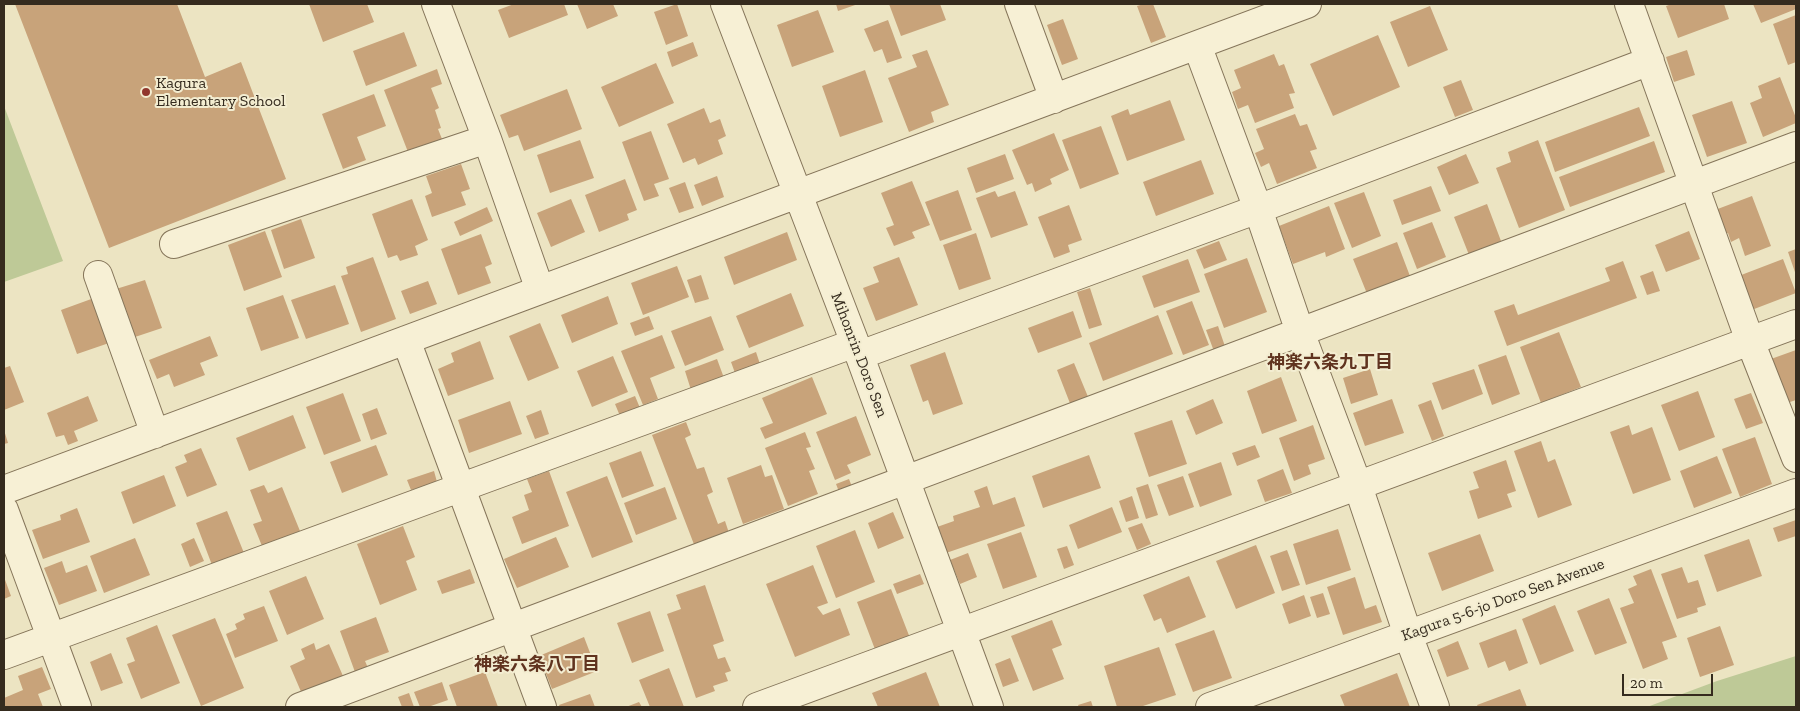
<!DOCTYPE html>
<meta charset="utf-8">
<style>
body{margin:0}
#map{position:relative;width:1800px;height:711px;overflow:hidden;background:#ece4c2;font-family:"Zilla Slab",serif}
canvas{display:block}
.frame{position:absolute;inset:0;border:5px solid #352b1e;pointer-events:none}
.scale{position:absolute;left:1622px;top:674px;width:91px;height:22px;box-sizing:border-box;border:2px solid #352b1e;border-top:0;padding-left:6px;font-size:15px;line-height:18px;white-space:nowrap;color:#352b1e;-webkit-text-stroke:4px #f3edd1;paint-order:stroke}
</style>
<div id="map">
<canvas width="1800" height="711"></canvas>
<div class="frame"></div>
<div class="scale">20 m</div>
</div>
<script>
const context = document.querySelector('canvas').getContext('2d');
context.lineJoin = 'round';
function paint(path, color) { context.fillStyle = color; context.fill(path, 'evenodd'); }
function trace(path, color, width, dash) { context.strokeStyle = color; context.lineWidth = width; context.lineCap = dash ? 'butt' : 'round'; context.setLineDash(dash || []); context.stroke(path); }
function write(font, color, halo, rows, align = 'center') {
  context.font = font + ' "Zilla Slab","Noto Sans JP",serif'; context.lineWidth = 4; context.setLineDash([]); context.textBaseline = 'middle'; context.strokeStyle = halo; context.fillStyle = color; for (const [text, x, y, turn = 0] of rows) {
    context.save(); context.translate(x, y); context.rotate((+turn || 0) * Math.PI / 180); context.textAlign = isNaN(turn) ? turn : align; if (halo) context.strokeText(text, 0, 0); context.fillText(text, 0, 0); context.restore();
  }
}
paint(new Path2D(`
 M4,106L63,261L4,282Z
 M1796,656V707H1647L1717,681Z`), '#bec997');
paint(new Path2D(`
 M15,4H177L205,77L241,62L286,179L109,248Z
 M309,4H367L374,22L323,42Z
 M514,4H564L568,15L509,38L498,10Z
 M577,4H613L618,16L587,29Z
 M677,4L688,36L666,45L654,12Z
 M836,4H858L838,11Z
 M889,4H940L946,20L901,36Z
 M1144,4H1153L1166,37L1151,43L1137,6Z
 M1672,4H1724L1729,19L1678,38L1666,6Z
 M1753,4H1796V9L1761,23Z
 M1430,6L1448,50L1408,67L1390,22Z
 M818,10L834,52L792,67L777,25Z
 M1796,15V62L1788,65L1773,24Z
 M1063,19L1078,59L1062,65L1047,25Z
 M888,20L902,58L887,63L882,49L874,52L864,29Z
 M404,32L417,66L366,86L353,51Z
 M1378,35L1400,87L1333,116L1310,64Z
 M693,42L698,56L672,67L667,52Z
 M927,50L949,105L931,112L934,122L909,132L888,78L917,67L912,55Z
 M1687,50L1695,75L1674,82L1666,57Z
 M1274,54L1279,66L1284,64L1295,93L1289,94L1294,108L1255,123L1248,105L1238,109L1232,92L1241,88L1234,70Z
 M656,63L674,103L619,127L601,87Z
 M437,69L442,84L431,88L439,108L435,110L441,128L438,129L442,139L408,152L384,90Z
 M865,70L883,122L840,137L822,86Z
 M1780,77L1796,118V123L1763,137L1750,103L1762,98L1758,86Z
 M1461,80L1473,110L1455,117L1443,87Z
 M567,89L582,129L524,151L518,135L509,138L500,115Z
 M374,94L386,126L357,137L366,160L343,169L322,114Z
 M1170,100L1185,140L1127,161L1111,116L1128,109L1130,115Z
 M1732,101L1747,143L1707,157L1692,115Z
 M1639,107L1650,136L1555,172L1545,142Z
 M704,108L710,123L720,119L726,136L718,140L723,154L698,165L695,158L683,163L667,124Z
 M1295,114L1300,126L1307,124L1317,149L1310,151L1317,168L1277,184L1269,163L1261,167L1255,153L1264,149L1256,129Z
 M1101,126L1119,174L1080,189L1062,140Z
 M651,131L669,179L654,184L659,196L644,201L622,142Z
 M1054,133L1069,170L1050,179L1052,184L1035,192L1032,183L1027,185L1012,150Z
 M580,140L594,178L550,193L537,155Z
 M1538,140L1565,210L1519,228L1496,168L1511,162L1508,152Z
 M1654,141L1665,172L1570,207L1559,177Z
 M1005,154L1014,179L976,193L967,168Z
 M1466,154L1479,183L1449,195L1437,167Z
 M1201,160L1214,194L1156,216L1143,182Z
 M461,164L470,189L461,192L466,205L432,217L425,196L432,193L426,176Z
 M717,176L724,197L702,206L694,185Z
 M625,179L637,210L627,214L629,220L599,232L585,195Z
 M912,181L930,225L912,232L915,238L894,246L886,228L894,225L881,193Z
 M685,182L694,208L679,213L669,188Z
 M1431,186L1441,211L1402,225L1393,200Z
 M958,190L972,230L940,241L925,202Z
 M995,191L998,197L1015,191L1028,225L991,238L976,198Z
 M1364,192L1381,236L1352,248L1334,203Z
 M1752,196L1771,246L1745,256L1739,238L1731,242L1728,233L1724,234L1715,210Z
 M412,199L428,240L415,246L418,255L400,261L397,255L388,258L372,214Z
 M571,199L585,232L551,247L537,213Z
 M1487,204L1501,241L1489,246L1493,257L1473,265L1454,217Z
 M1069,205L1082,240L1068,245L1070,252L1054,258L1038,217Z
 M1329,206L1345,249L1326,257L1325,252L1293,264L1279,226Z
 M487,207L493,221L460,236L454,222Z
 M301,219L315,258L284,269L271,230Z
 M1432,222L1446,257L1417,269L1403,233Z
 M265,231L282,277L244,291L228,245Z
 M1689,231L1700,259L1666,272L1655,245Z
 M787,232L797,260L734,285L724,257Z
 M976,233L991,279L959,290L943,245Z
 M481,234L492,264L485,267L491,283L458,295L441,249Z
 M1219,241L1227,260L1204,269L1196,250Z
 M1397,242L1413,284L1370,301L1353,259Z
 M1796,249V275L1788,252Z
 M373,257L396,319L361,332L341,276L348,274L346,267Z
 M899,257L918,305L876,321L863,288L879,282L873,267Z
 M1247,258L1267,312L1224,328L1204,274Z
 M1188,259L1200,292L1154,308L1142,276Z
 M1783,259L1796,293L1749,311L1736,277Z
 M1623,261L1637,298L1507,346L1494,311L1514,304L1518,315L1610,281L1605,268Z
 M677,266L689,297L643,315L631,283Z
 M1653,271L1660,291L1647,295L1640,276Z
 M701,275L709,299L695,303L687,280Z
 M145,280L162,328L132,338L116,289Z
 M428,281L437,304L410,314L401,291Z
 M335,285L349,324L306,339L291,300Z
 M1090,288L1102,325L1089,329L1077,292Z
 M791,293L804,326L749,348L736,316Z
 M283,295L299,338L261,351L246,308Z
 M608,296L618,324L572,343L561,315Z
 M94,298L109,343L77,354L61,310Z
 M1192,301L1209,345L1183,355L1166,311Z
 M1073,311L1082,337L1038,353L1028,328Z
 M1158,315L1173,354L1103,381L1089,343Z
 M649,316L654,329L635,336L630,323Z
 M711,316L724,350L685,366L671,331Z
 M540,323L559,368L528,381L509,336Z
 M1218,326L1229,358L1218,362L1206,330Z
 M1559,332L1581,387L1541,403L1520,347Z
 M662,335L675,368L650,378L658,399L643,405L621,351Z
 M210,336L218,356L200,363L205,375L174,387L169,374L157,379L149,360Z
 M480,341L494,379L448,396L438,369L454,362L451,353Z
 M1796,350V400L1787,403L1771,359Z
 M756,352L760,364L735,373L731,362Z
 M945,352L963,404L933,415L928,400L923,402L910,365Z
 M1506,355L1520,394L1492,405L1478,365Z
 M613,356L628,392L592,407L577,371Z
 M717,359L724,378L691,390L685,371Z
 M1074,363L1091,404L1073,411L1057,370Z
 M10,366L24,402L4,410V368Z
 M1370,369L1378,395L1351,404L1343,378Z
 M1474,369L1483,394L1442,410L1432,383Z
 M812,377L827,414L765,439L760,428L773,423L762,398Z
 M1281,377L1297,421L1262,434L1247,391Z
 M1698,391L1715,437L1679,451L1661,405Z
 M343,393L361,441L324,455L306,407Z
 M1751,393L1763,423L1746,429L1734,399Z
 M88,396L98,421L74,431L78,441L68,445L64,435L56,437L47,413Z
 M635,396L640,408L620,416L615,404Z
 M1213,399L1223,423L1196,435L1186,411Z
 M1392,399L1404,433L1365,446L1353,413Z
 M1431,400L1444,436L1432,441L1418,405Z
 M510,401L522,434L469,453L458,420Z
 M377,408L387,434L371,440L362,414Z
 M541,410L549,434L535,439L526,416Z
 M293,415L306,448L249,471L236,438Z
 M856,416L871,455L847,465L851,473L835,480L816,432Z
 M1172,420L1187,464L1149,477L1134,433Z
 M686,422L691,435L685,438L697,469L704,467L713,492L707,495L718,524L725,521L729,533L695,547L652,435Z
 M1313,425L1325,459L1308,465L1311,474L1294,481L1279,438Z
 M1629,425L1632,435L1652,427L1671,480L1633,494L1610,432Z
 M4,430L8,443L4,444Z
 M805,432L811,447L806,448L815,469L809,471L818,494L788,506L765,448Z
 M1755,437L1772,484L1740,497L1722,449Z
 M1541,441L1548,462L1555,459L1572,505L1538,518L1514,451Z
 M376,445L388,475L342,493L330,462Z
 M1255,445L1260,457L1237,466L1232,453Z
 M201,448L217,485L187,497L175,467L187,462L184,455Z
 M641,451L654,486L622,498L609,463Z
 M1089,455L1101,488L1043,508L1032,476Z
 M1717,456L1732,493L1694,508L1680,471Z
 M1506,460L1516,491L1507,494L1512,507L1478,519L1469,491L1479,488L1473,472Z
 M1221,462L1232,495L1200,507L1188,474Z
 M761,465L765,477L772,475L784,509L743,524L727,478Z
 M1283,469L1292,493L1265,502L1257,480Z
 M434,471L437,482L411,490L407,480Z
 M549,471L569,526L522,544L512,517L529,510L524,495L532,492L527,479Z
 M164,475L176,506L133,524L121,492Z
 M607,476L633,542L592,558L566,492Z
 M1183,476L1194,507L1169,516L1157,485Z
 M849,479L854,492L841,497L836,484Z
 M1148,484L1158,515L1146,519L1136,488Z
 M264,485L268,493L282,487L300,531L262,546L253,524L262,521L250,490Z
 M987,486L993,505L1015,497L1025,526L946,553L937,527L954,521L953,516L980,507L974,491Z
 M665,487L677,519L636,535L624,503Z
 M1132,496L1139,518L1126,522L1119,501Z
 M1112,507L1122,532L1078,549L1069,525Z
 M77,508L90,542L43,559L32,530L61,520L60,515Z
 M227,511L244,553L212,565L196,523Z
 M893,512L904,538L878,549L868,523Z
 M1796,520V536L1778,542L1773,528Z
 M1142,523L1151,544L1137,550L1128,528Z
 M403,526L415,557L406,561L417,590L380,605L357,544Z
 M1338,529L1351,570L1306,585L1293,544Z
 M855,530L875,582L836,598L816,546Z
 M1021,532L1037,577L1003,589L987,544Z
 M1480,534L1494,571L1442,591L1428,553Z
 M556,537L569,567L517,588L504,559Z
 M135,538L150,575L104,593L90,556Z
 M194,538L204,561L190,567L181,544Z
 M1749,539L1762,576L1717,592L1704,555Z
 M1256,545L1275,593L1236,609L1216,561Z
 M1067,546L1074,565L1064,569L1057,549Z
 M1287,550L1300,585L1282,591L1270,556Z
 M968,553L977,577L960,584L950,560Z
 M62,561L66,573L87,565L97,591L59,605L44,568Z
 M813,565L828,603L817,607L823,615L840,608L850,635L795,657L766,584Z
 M1682,567L1688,583L1698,580L1706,605L1697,608L1698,612L1677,619L1661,574Z
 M470,569L475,583L442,594L437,581Z
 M1651,569L1677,637L1662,642L1668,659L1643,669L1620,608L1634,603L1628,589L1637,585L1633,576Z
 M920,574L924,584L897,594L893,584Z
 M306,576L324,619L287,635L269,591Z
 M1189,576L1206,617L1167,633L1161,618L1154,621L1143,595Z
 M4,577L11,596L4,599Z
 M1355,577L1365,609L1376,605L1382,622L1343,635L1327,587Z
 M705,585L724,641L713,645L718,659L725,657L731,671L725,673L728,681L713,686L715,691L696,698L667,614L681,609L676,595Z
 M891,589L910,638L876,652L857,602Z
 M1323,593L1330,614L1317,618L1310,597Z
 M1304,595L1311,616L1289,624L1282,604Z
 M1609,598L1627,643L1595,655L1577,611Z
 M1555,605L1574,651L1540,665L1522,619Z
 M264,606L278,641L235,658L226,634L237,629L235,624L245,619L243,614Z
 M650,611L664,651L632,663L617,623Z
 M376,617L389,652L365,661L368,668L355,672L340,631Z
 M215,618L244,688L201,706L172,635Z
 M1052,620L1062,645L1052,649L1064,679L1033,691L1011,636Z
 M157,625L180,683L141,699L127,664L135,661L126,638Z
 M1720,626L1734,665L1700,677L1687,638Z
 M1516,629L1528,663L1509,671L1505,661L1488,668L1479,643Z
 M1214,630L1232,678L1193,692L1175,644Z
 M584,637L597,671L552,689L539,656Z
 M1458,641L1469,669L1447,677L1437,650Z
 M314,643L316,650L329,644L343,676L302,694L290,666L305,659L301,649Z
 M1159,647L1176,695L1140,707H1117L1104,666Z
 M111,653L123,683L101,691L90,662Z
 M1010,658L1019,681L1003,687L995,664Z
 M42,667L51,689L38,694L43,707H4V698L23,690L18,676Z
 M669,668L684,707H650L639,680Z
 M485,672L498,707H457L449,685Z
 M926,672L940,707H878L872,693Z
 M1397,673L1410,707H1345L1340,695Z
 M442,682L448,700L428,707H420L414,692Z
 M1520,689L1527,707H1478L1477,705Z
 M409,693L414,707H402L398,697Z
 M590,694L595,707H560L559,705Z
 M1091,701L1093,707H1079L1078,705Z
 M639,702L642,707H626Z`), '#c8a37a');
const minor = new Path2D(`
 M436,4L487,139L540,290
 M725,4L855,343L989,707
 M1019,4L1054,99
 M1629,4L1750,341L1796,458
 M1197,45L1258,209L1300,332L1358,486L1408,635L1435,707
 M174,244L487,139
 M98,275L155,434
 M406,340L542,707
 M860,355L1258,209L1650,61
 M4,490L1307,4
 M4,510L77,707
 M4,655L855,343
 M300,707L1796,146
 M757,707L1796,324
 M1210,707L1796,493`);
trace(minor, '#85755a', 30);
trace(minor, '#f7f0d5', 28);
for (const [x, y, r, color] of [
 [146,92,5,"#91372d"]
]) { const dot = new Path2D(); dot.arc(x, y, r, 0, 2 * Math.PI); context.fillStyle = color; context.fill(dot); trace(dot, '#f3edd1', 2); }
write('16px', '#352b1e', '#f3edd1', [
 ["Kagura",156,83],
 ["Elementary School",156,101]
], 'left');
write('16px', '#352b1e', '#f3edd1', [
 ["Mihonrin Doro Sen",859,355,69],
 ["Kagura 5-6-jo Doro Sen Avenue",1503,600,-20]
]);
write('bold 18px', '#60331f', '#f3edd1', [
 ["神楽六条九丁目",1330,363],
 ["神楽六条八丁目",537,665]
]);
</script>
